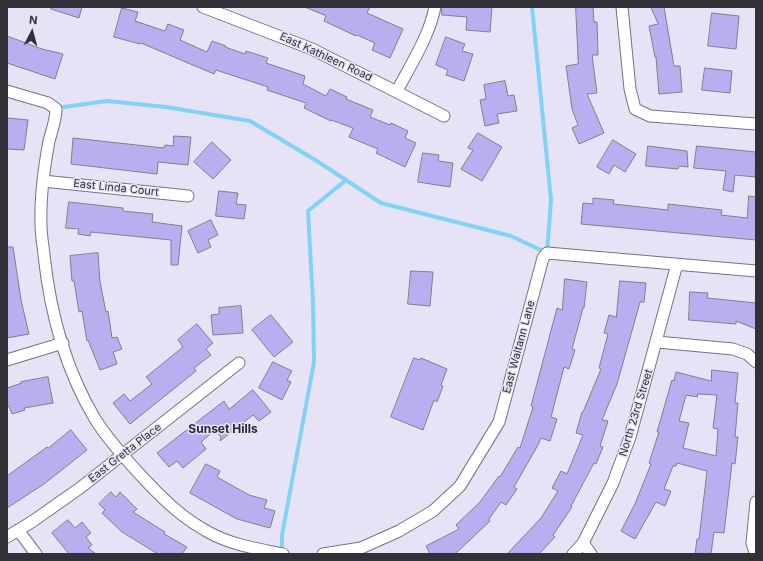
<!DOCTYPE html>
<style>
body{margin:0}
#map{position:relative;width:763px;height:561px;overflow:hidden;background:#e5e3f5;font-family:Inter,sans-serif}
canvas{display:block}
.frame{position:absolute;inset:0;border:8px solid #323138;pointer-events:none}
.north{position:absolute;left:12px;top:12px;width:40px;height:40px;-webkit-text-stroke:3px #e5e3f5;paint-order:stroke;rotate:6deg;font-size:11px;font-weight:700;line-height:16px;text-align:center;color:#323138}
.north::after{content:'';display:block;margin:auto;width:14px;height:18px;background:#323138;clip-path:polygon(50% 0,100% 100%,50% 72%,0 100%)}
</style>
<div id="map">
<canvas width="763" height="561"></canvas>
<div class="frame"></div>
<div class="north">N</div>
</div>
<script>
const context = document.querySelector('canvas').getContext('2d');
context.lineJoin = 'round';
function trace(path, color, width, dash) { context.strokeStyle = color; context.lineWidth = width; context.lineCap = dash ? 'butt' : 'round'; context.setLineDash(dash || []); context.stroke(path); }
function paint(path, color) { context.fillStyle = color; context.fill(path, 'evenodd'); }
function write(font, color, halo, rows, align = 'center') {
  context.font = font + ' Inter,sans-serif'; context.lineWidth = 3; context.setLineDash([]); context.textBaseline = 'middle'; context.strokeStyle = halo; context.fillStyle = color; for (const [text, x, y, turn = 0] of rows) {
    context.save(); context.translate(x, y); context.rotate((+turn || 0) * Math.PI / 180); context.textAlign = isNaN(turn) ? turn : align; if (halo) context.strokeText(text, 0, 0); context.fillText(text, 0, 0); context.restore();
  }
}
trace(new Path2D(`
 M57,108L107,101L166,107L250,121L317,161L381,203L511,236L547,253L551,200L532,7
 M282,552V535L314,362L313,303L308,211L346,180`), '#82d2f7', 4);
const building = new Path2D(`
 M51,7H82L79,18L51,9Z
 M305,7H370L367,13L403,29L390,58L372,50L375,43L357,35L356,36L324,21L326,16Z
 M442,7H492L490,32L466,30L467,17L442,15Z
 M576,7H593L594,22H597L598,55H592L597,93L587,94L604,133L579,144L572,128L578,125L572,109L566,66L578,64Z
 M651,7H664L674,66H680L682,92L659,94L656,57H655L649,26L658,24Z
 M122,8L138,12L135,21L165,31L168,24L184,30L180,40L207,52L212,41L226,46L225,47L245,54L246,51L268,58L266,63L305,76L303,84L326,96L330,89L347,97L346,99L373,110L370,117L390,125L391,123L408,131L405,138L416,143L405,167L376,153L378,149L349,137L353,128L331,120V121L304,108L306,103L267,90L268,87L216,70L214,74L141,43L140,44L114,37Z
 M712,13L739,16L736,49L708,46Z
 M7,36L42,49L63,54L55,79L7,63Z
 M446,37L465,44L462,51L473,54L464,81L446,75L448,70L436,65Z
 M705,68L732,71L730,93L702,90Z
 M505,81L508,96L514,95L517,111L497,114L499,123L485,126L480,100L486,99L484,85Z
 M8,118L28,120L24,150L7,149Z
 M478,133L502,147L482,181L461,169L473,150L468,148Z
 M174,136L191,137L188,165L158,162L157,174L71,164L73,138L164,148L165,145L173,146Z
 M613,140L636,154L625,172L614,165L609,174L597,167Z
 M212,142L231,160L213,179L194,162Z
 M648,146L687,151L688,167L679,166L678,169L646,166Z
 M697,146L756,152L755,177L735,175L733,192L723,190L726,171L694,168Z
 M423,153L439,155L438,161L453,163L450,187L418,182Z
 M219,191L238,193L236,204L246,205L244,219L216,216Z
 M749,196L756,197V240L581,224L583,203L593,204V198L614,200L613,204L668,210V204L722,210L721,215L747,218Z
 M69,202L123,208V211L153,214L152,222L182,226L178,265H171V240L91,232L90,236L78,234L79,229L66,228Z
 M211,220L218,235L208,240L211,247L198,253L188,231Z
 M7,247H13L21,300L29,334L7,338Z
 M98,253L100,282L106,312L108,311L112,338L117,337L122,349L113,352L117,364L100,370L88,340L87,341L82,311L79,312L74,281H72L70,256Z
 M411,271L433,272L430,306L408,304Z
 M565,279L587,282L584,308H583L572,349L575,350L569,369L564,367L551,417L557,419L550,441L541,438L538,445L514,487L517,489L506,505L501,502L489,519L490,521L455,554H430L426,546L459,529L456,525L480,502L499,476L500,477L518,447L520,448L533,407L531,406L557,308L562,310Z
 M620,281L646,283L644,302H640L617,384L602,420L608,421L600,446L603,447L596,464L594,463L571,506L572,507L553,535L555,537L539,554H507L541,518L558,491L552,488L561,471L567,474L583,435L576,433L582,412H583L601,369L599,368L608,334L604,333L609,315L616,317Z
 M690,292L708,293L707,298L756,303V329L736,321V324L689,320Z
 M241,306L243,333L213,335L211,315L219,314V308Z
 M271,315L293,342L274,357L252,330Z
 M197,324L213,343L206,349L211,355L194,368L196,371L130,424L113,403L124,394L130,401L152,384L146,377L183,347L178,340Z
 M414,358L420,360L421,358L447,369L441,385L443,386L437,402L434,400L423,430L391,417Z
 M273,362L292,371L287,380L291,382L282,400L259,388Z
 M712,370L738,373L735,403H738L735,437H738L735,464L732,463L724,533L714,532L711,554H695L697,539H699L707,471L677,463L676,466H673L664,489L671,491L665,506L656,502L635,539L621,531L635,504L651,464L649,463L659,432H657L672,380L674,381L676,372L711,381ZM698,394L717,395L713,428L718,429L716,456L683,448L689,423L679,421L686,395L697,397Z
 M48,377L53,403L24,408L25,410L12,414L9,406L7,407V388L22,383L21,382Z
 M253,390L271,412L259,421L253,415L220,441L221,437L215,430L201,442L206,449L183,468L177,461L169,467L157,453L224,401L229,409Z
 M71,430L87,450L44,484L7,508V476L47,447L48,448Z
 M206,464L220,471L217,477L249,495L267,500L264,508L275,511L270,528L237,519L190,493Z
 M111,492L116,497L120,492L137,509L133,512L165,532L164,534L187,547L182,554H158L122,532L102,513L105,510L99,504Z
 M68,520L75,528L82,522L91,533L86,537L92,545L88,548L96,554H69L52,533Z`);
paint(building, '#baaef0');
trace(building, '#807e8e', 1);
const street = new Path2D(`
 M203,7L312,49L444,116
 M622,7L630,89L635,109L650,116L756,124
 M7,91L48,103L56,109C56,120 52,130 49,141C44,168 40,197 41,225C41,235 43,245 44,255C50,312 66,370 95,419C109,441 129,463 147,482C167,503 184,519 210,533C232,545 259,549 283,554
 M397,91C411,64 429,37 435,7
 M43,181L188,196
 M657,342L733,349L747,354L756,362
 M7,360L63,343
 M756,502L752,543L755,553L756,554
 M18,530L36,554
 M7,537L33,521L80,488L239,363
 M583,543L591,554
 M323,554L361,548L399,531L433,511L460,486L499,422L543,258L547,253L756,271
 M573,554L583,543L613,483L630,437L677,264`);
trace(street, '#757383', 13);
trace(street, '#fff', 11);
write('11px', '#323138', '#e5e3f5', [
 ["East Kathleen Road",326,57,25],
 ["East Linda Court",116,188,6],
 ["East Waltann Lane",519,347,-75],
 ["North 23rd Street",636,413,-73],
 ["East Gretta Place",125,453,-38]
]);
write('bold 12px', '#292734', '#e5e3f5', [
 ["Sunset Hills",223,429]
]);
</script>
